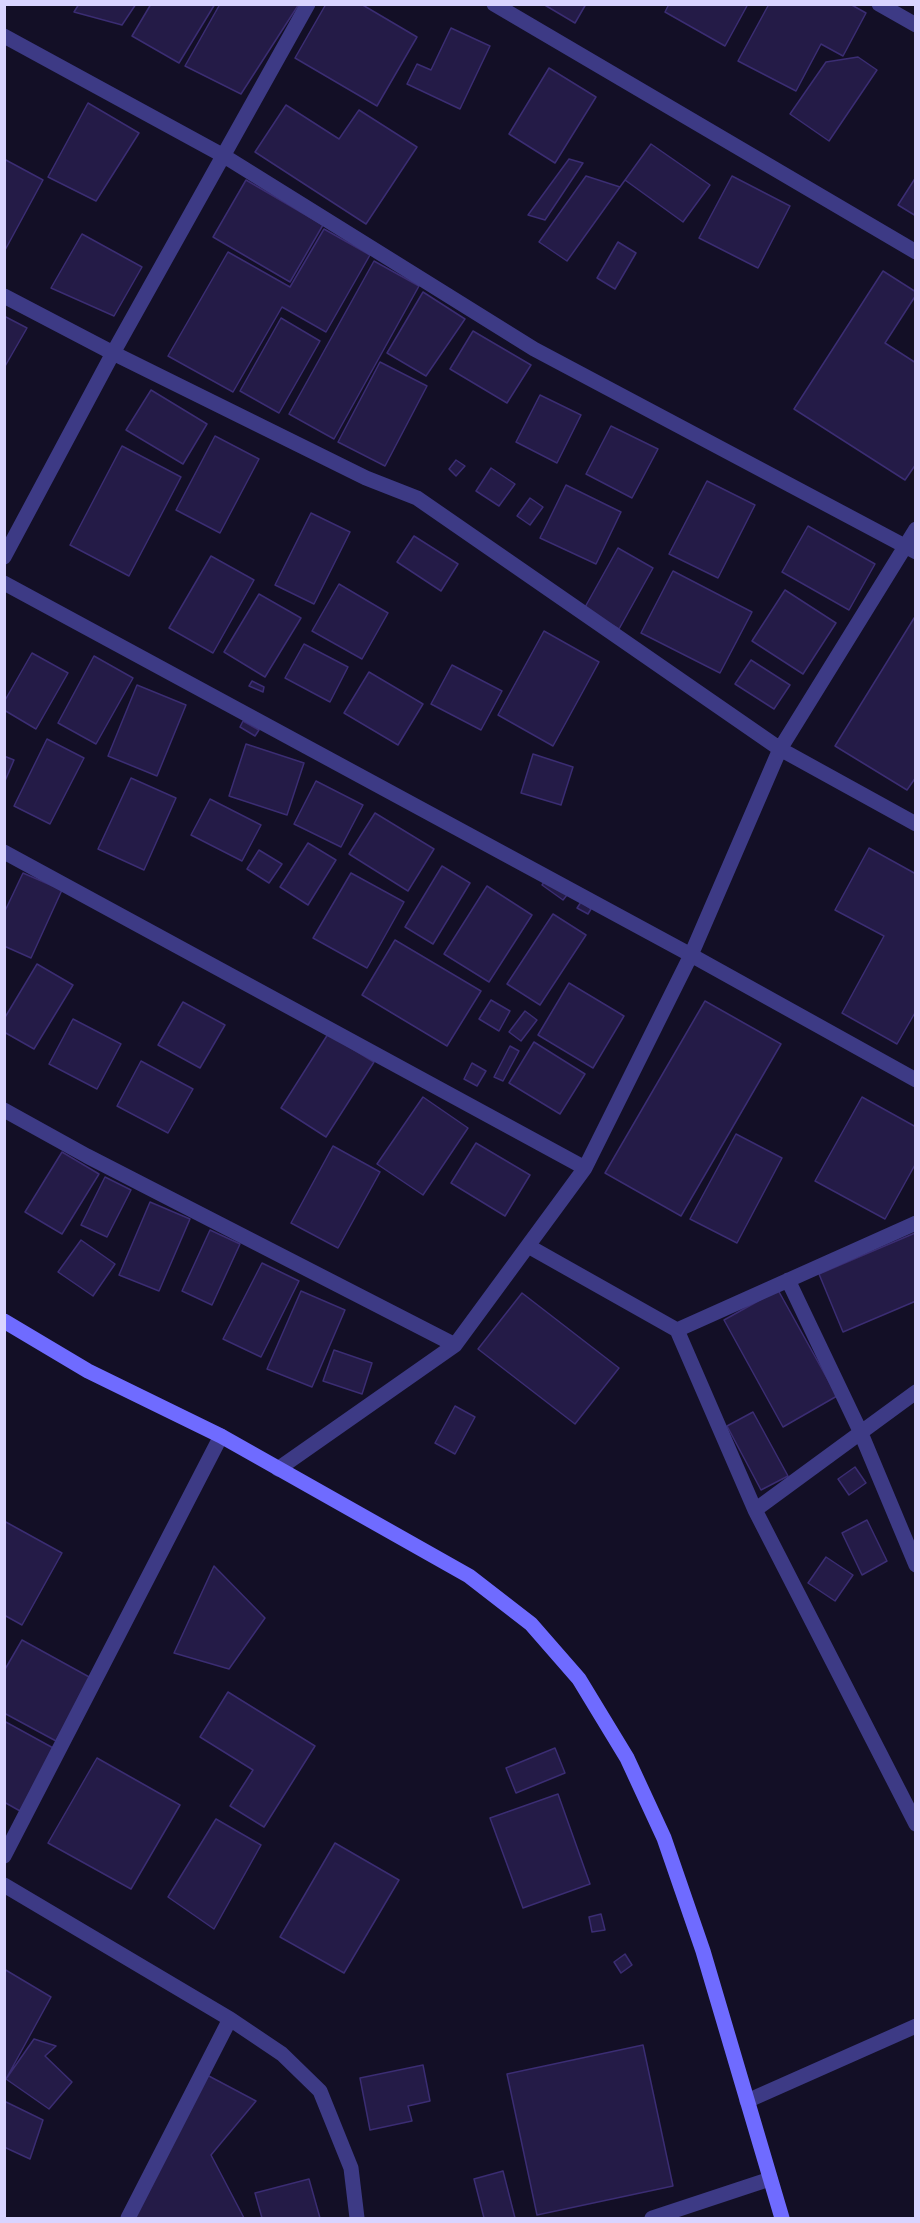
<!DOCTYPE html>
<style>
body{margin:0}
#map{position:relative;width:920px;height:2223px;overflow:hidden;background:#130f26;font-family:"DM Sans",sans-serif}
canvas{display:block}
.frame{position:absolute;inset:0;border:6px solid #d9d4ff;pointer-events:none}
</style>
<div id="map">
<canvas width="920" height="2223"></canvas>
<div class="frame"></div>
</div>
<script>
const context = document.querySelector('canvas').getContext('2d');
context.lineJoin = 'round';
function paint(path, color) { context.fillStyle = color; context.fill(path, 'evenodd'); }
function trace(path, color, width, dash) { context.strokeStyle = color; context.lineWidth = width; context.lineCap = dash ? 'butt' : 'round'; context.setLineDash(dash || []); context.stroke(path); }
const building = new Path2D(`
 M79,4H136L122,25L74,12Z
 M151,4H215L179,63L132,36Z
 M220,4H299L241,94L185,66Z
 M326,4H361L417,37L377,106L295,58Z
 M543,4H586L575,23Z
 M669,4H748L725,46L665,12Z
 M769,4H850L866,13L843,56L821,44L796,91L738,61Z
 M451,28L490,46L460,109L407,84L417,64L431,70Z
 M858,57L877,70L829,141L790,114L826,62Z
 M549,68L596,97L555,163L509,134Z
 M88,103L139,133L96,201L48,177Z
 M286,105L339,139L359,110L417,147L366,224L255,152Z
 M651,144L710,185L683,222L625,180L567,261L539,242L586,176L620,187Z
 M4,159L43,180L4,252Z
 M569,159L583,163L545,220L528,215Z
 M732,176L790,206L758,268L699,238Z
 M916,177V216L898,205Z
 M246,180L323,225L290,282L213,237Z
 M324,229L370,255L326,332L282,307L233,392L168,356L228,252L290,287Z
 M82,234L142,267L114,316L51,288Z
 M618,242L636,253L615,289L597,278Z
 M374,261L419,286L334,439L289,414Z
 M883,271L916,292V295L885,343L916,363V464L905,480L794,409Z
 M423,292L465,319L426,376L387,353Z
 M4,316L27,328L4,368Z
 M281,318L320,341L279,413L240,391Z
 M473,331L531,365L507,403L450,369Z
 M380,362L427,386L385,466L338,442Z
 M151,390L207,424L183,464L126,430Z
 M540,395L581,415L557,463L516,442Z
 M611,426L658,449L632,498L586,474Z
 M215,436L259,459L220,533L176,510Z
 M122,446L181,477L129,576L70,545Z
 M456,460L465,466L456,476L449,469Z
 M491,468L515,484L499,506L476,491Z
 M707,481L755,505L718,578L669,554Z
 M566,485L621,512L596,564L540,538Z
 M530,498L543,507L530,525L517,516Z
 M311,513L350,532L314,604L275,585Z
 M808,526L875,564L849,610L782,572Z
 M414,536L458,564L441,591L397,562Z
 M618,548L653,568L619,629L584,609Z
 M211,556L254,580L213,653L169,628Z
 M673,571L752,612L720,673L641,633Z
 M339,584L388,613L362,659L312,631Z
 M785,590L836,623L803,674L752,641Z
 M259,594L301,618L265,677L224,652Z
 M916,615V777L907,790L835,746Z
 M544,631L599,662L553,746L498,715Z
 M304,644L348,667L330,702L285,678Z
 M32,653L68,673L36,729L4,710V702Z
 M94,656L133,678L96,744L58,723Z
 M751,660L790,685L774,709L735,684Z
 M452,665L502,691L481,730L431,704Z
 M369,672L423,704L398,745L344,713Z
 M252,681L264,687L263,692L249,686Z
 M137,685L186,705L157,776L108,756Z
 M243,721L259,730L255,736L240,727Z
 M47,739L84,758L50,824L14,806Z
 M246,744L304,763L287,815L229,796Z
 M533,754L573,767L561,805L521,793Z
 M4,756L14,760L5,781H4Z
 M131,778L176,798L144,870L98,849Z
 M316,781L363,805L341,847L294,824Z
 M210,799L261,825L242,861L191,835Z
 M375,813L434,849L408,891L349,854Z
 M308,843L336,860L308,905L280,887Z
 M869,848L916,874V1011L897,1044L842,1013L884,936L835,910Z
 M259,850L282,864L269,883L247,869Z
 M442,866L470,883L433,944L405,927Z
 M23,873L62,890L31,958L4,946V913Z
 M351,873L404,902L367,968L313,938Z
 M546,879L567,895L563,900L542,885Z
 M487,886L532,915L489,982L444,954Z
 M581,902L591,909L588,914L577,908Z
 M553,914L586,935L540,1005L507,984Z
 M395,940L481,991L447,1046L362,995Z
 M37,964L73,985L34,1049L4,1032V1019Z
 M569,983L624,1016L593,1068L538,1035Z
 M491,1000L510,1011L499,1031L479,1019Z
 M705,1001L781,1044L681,1216L605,1173Z
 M183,1002L225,1025L200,1068L158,1045Z
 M525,1011L537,1020L521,1041L509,1032Z
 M73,1019L121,1044L97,1089L49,1064Z
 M328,1034L374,1062L326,1137L281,1108Z
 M534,1042L585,1074L560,1114L509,1083Z
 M510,1046L519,1051L503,1081L494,1077Z
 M141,1061L193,1089L168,1133L117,1106Z
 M472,1063L486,1071L477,1086L464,1079Z
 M423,1097L468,1128L423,1195L377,1164Z
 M862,1097L916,1127V1163L885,1219L815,1181Z
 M736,1134L782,1158L737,1243L690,1219Z
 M476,1143L530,1175L505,1216L451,1183Z
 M333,1146L380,1172L338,1248L291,1223Z
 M62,1152L99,1174L62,1234L25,1212Z
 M105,1177L131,1190L107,1237L81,1225Z
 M150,1202L190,1219L159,1291L119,1275Z
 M210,1230L240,1244L212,1305L182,1291Z
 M915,1233L916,1301L843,1332L819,1274Z
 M81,1240L115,1264L93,1296L58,1272Z
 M262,1263L299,1281L261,1357L223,1339Z
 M778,1290L837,1396L783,1427L724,1320Z
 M301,1291L345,1310L312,1387L267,1369Z
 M522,1293L619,1368L575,1424L478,1349Z
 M334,1350L372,1363L362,1394L323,1381Z
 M455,1406L475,1417L455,1454L435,1443Z
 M753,1412L788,1476L761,1490L727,1426Z
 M855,1467L866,1483L849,1495L838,1479Z
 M867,1520L887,1561L862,1575L842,1533Z
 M4,1521L62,1553L22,1625L4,1615Z
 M826,1557L853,1575L835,1601L808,1583Z
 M214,1566L265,1618L229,1669L174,1653Z
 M22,1640L91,1678L56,1741L4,1713V1671Z
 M228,1692L315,1746L264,1827L230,1806L253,1770L200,1737Z
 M4,1721L55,1749L20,1811L4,1802Z
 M555,1748L565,1773L516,1793L506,1768Z
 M97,1758L180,1805L131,1889L48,1843Z
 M558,1794L590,1884L523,1908L490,1818Z
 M216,1819L261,1845L214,1929L168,1897Z
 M335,1843L399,1880L344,1973L280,1937Z
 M601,1914L605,1930L592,1932L589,1917Z
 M625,1954L632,1965L621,1973L614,1962Z
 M4,1969L51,1997L6,2079L4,2078Z
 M34,2039L56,2046L45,2056L72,2082L49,2109L6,2079Z
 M643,2045L673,2186L537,2215L507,2074Z
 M423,2065L430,2101L408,2106L412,2121L370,2130L360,2078Z
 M207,2075L256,2101L211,2155L244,2218H130Z
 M4,2101L43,2120L30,2159L4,2147Z
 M503,2171L515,2218H484L474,2179Z
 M309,2179L320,2218H262L255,2193Z`);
paint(building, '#241b47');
trace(building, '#3b2d73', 1.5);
trace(new Path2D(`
 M652,2218L770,2179`), '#3d3a85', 15);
trace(new Path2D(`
 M494,4L916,252
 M879,4L916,25
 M4,36L224,156L534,349L916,552
 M4,296L113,353L366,478L417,498L780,749L916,824
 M4,557L113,353L308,4
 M4,583L691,955L916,1080
 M4,852L585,1168
 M4,1110L87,1156L455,1345
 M528,1246L677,1330L755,1510L916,1824
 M788,1280L860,1431L916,1565
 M677,1330L916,1223
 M278,1469L455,1345L585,1168L691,955L780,749L916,529
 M755,1510L916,1392
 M4,1856L221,1436
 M4,1885L230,2019L282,2054L320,2091L351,2168L357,2218
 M747,2101L916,2026
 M128,2218L230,2019`), '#3d3a85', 15);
trace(new Path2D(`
 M4,1321L88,1371L221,1436L469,1576L531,1624L579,1679L627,1758L664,1838L703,1951L782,2218`), '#6f6bff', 15);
</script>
